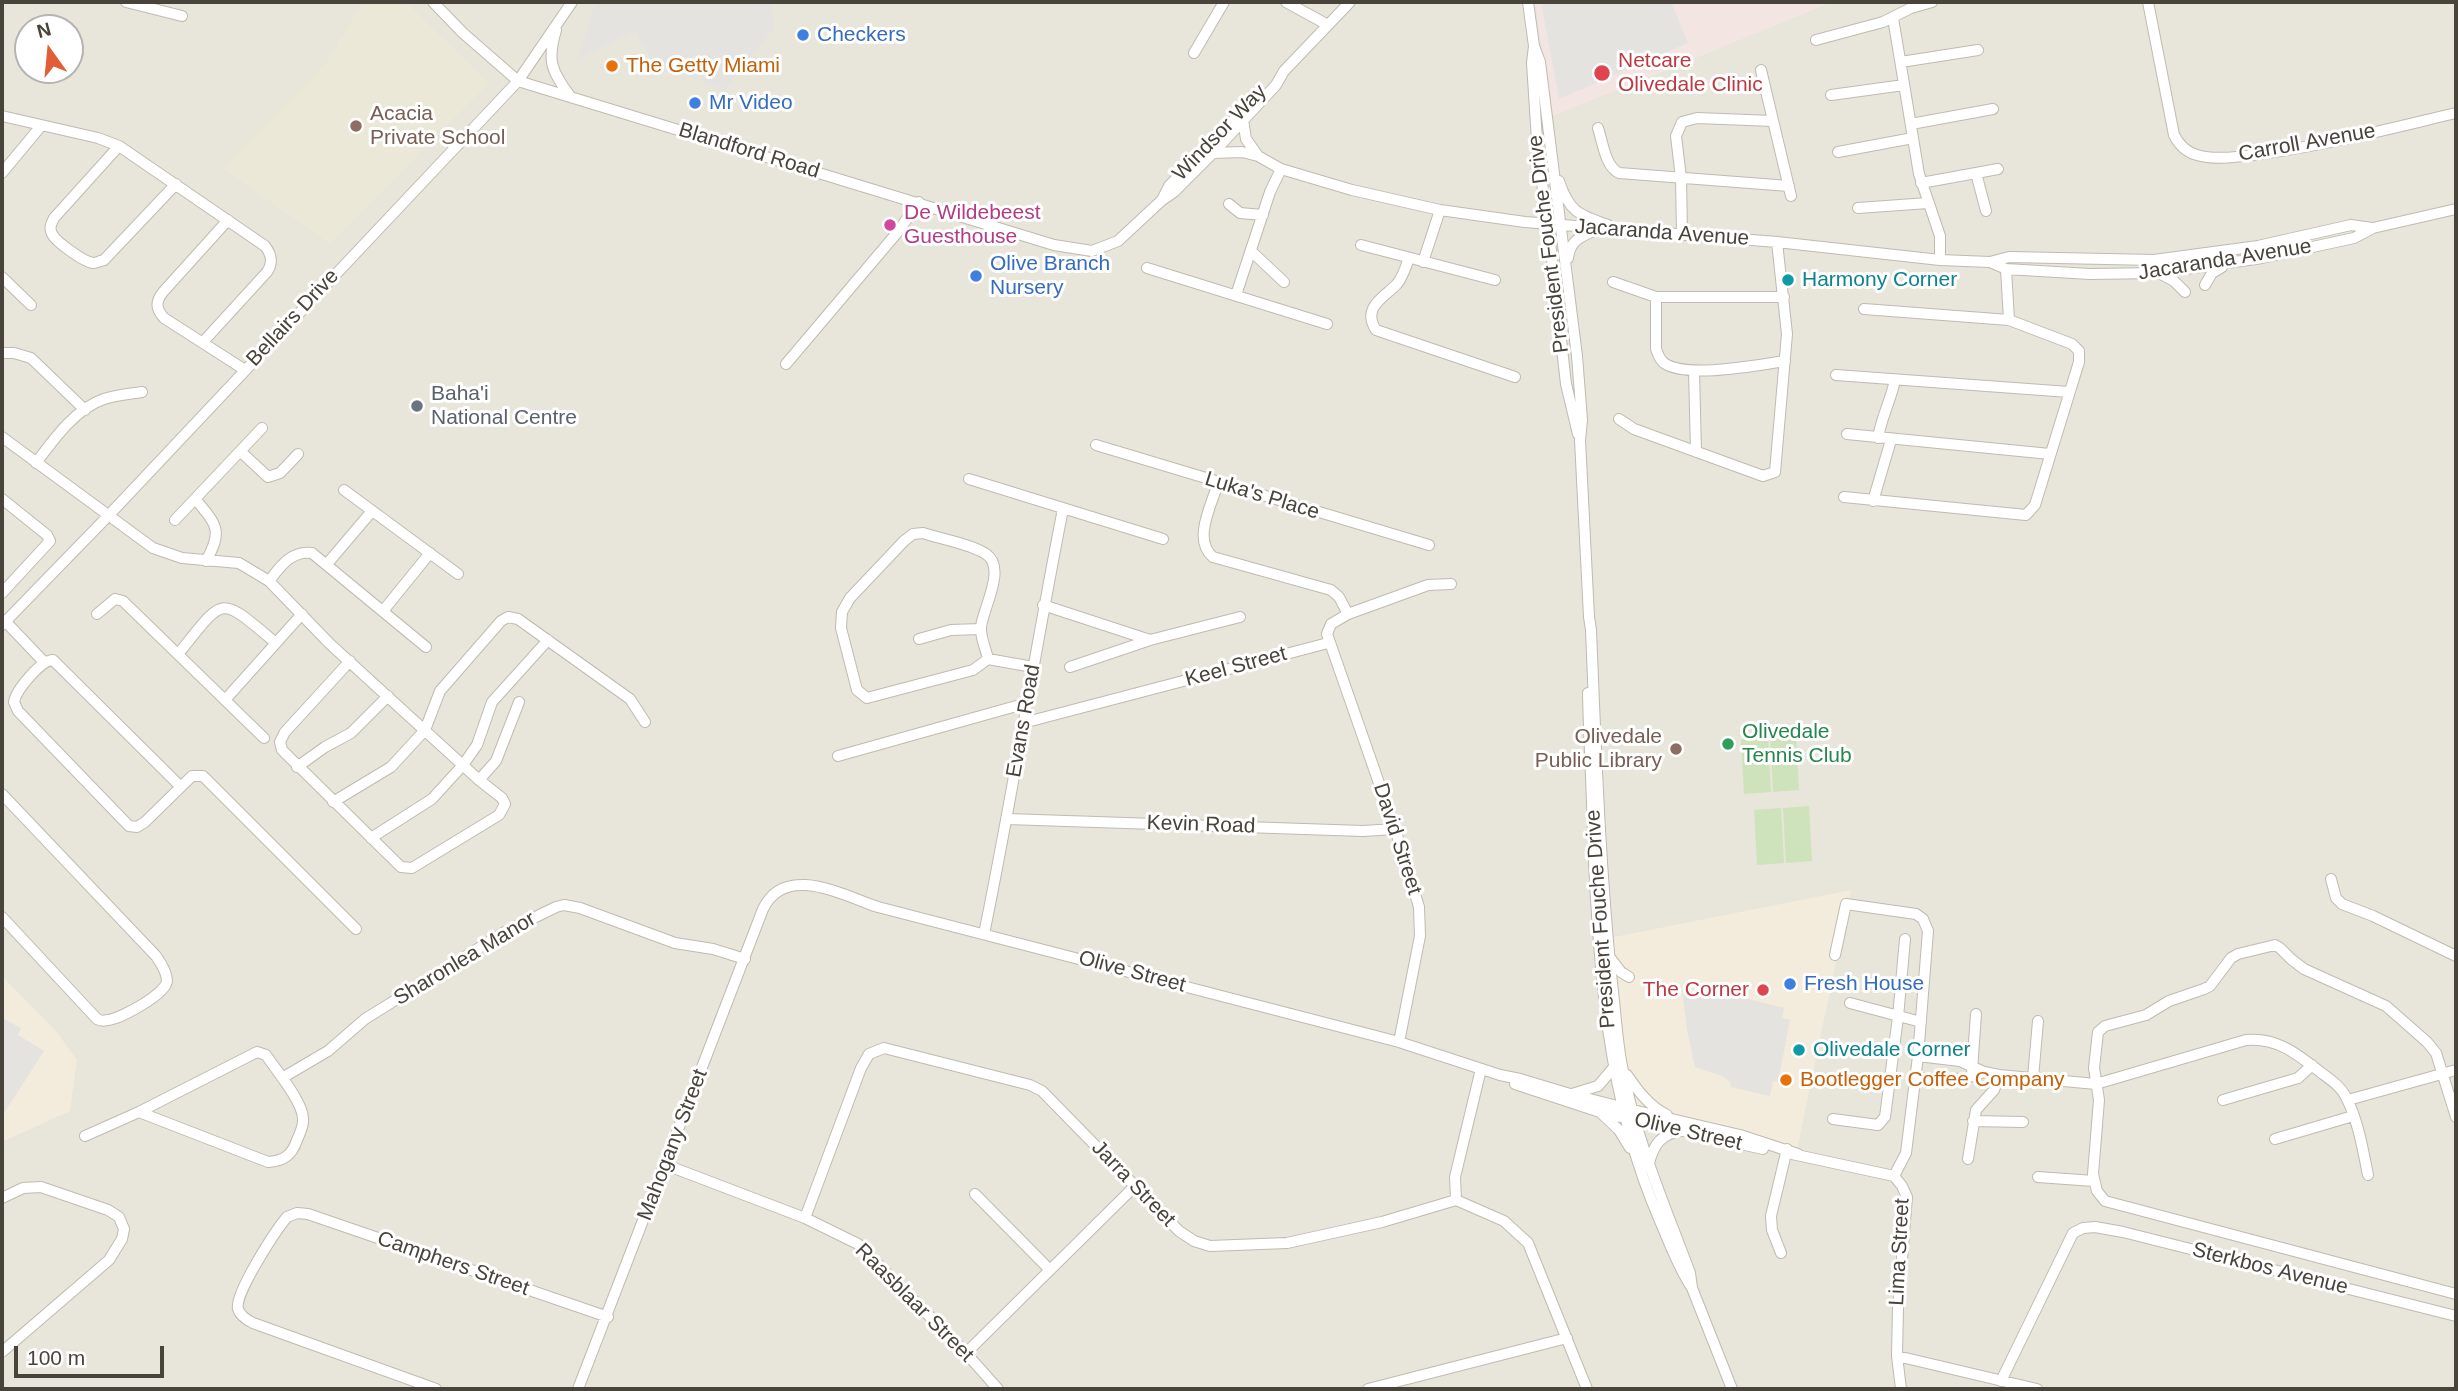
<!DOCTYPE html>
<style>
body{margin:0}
#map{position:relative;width:2458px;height:1391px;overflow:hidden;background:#f4f3ed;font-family:Helvetica,sans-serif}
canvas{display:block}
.frame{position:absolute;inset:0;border:4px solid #48443b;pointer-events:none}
.north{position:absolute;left:14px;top:14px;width:70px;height:70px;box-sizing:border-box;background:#fff;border:2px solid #b6b4b1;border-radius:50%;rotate:345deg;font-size:19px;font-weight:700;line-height:28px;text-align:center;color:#48443b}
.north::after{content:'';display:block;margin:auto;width:24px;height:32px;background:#e15f37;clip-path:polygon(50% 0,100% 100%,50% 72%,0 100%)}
.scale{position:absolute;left:14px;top:1346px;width:150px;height:32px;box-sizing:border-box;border:4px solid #48443b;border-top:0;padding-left:9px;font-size:21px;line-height:24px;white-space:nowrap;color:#48443b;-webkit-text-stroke:5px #fff;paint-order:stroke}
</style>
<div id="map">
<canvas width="2458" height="1391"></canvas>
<div class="frame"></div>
<div class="north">N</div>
<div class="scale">100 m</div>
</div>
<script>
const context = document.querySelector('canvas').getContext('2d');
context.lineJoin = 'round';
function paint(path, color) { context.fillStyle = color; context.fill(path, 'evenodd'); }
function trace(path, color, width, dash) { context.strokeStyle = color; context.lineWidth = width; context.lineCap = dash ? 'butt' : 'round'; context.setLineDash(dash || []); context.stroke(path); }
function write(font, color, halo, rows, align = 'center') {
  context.font = font + ' Helvetica,sans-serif'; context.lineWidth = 6; context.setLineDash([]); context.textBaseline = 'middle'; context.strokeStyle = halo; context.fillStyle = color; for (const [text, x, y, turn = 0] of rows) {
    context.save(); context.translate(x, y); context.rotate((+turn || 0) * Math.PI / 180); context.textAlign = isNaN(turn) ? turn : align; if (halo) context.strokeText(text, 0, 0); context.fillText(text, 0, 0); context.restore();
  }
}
paint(new Path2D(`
 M2,2H2456V1389H2ZM28,28H70V70H28Z`), '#e8e5db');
paint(new Path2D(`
 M1851,890L1797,1150L1630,1113L1609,938Z
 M2,976L56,1031L77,1060L70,1111L2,1142Z`), '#f3ebdb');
paint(new Path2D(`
 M363,2H406L489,83L330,244L223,169L324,66Z`), '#ece8d8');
paint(new Path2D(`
 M1535,2H1833L1553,116Z`), '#f3e6e2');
paint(new Path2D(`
 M1796,736L1799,790L1773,792L1770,737Z
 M1768,737L1771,792L1744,794L1741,739Z
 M1809,806L1812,861L1786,863L1783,808Z
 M1781,808L1784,863L1757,865L1754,810Z`), '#cee3bb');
paint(new Path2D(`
 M596,2H771L774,28L724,90L653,62L635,30L577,60Z
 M1541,2H1671L1688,43L1559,99Z
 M1704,988L1784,1008L1782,1018L1790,1020L1778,1082L1773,1081L1770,1096L1731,1087L1730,1082L1722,1076L1695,1067L1687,1030L1682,989L1702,995Z
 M2,1018L21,1028L18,1035L44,1051L2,1116Z`), '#e4e3e0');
const minor = new Path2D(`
 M126,2L182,16
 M433,2L463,33L518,81L1054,245L1092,251L1118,241L1161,201L1174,192L1213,153L1276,85L1284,71L1350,2
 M1286,2L1328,25
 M1528,2L1534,46L1532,63L1538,156L1548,224L1566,384L1578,434
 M2148,2L2174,135C2179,145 2186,152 2197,155C2217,161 2241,156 2261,154C2327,145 2392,128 2456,113
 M1893,18L1919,174L1940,236V260
 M556,30C547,60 551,71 570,96
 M1816,40L1883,22L1911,8L1932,2
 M1534,46L1540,62L1577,356L1582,420L1580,440L1589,617L1591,630C1596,751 1600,872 1613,992C1616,1016 1617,1041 1622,1066C1635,1137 1665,1206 1690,1273L1692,1288
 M1194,53L1224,2
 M1901,62L1978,50
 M1761,70L1791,196
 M1831,95L1904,85
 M2,116L98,138L119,146L265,246C272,255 273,263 267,272L203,342
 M1243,120L1246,139L1258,156
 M1911,124L1993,109
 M1598,128C1603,143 1605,166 1619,173L1789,186
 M119,146L54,218C51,224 49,228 52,234C56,242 84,262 93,263C97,263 99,261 104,260L176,184
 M1838,152L1913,138
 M1213,153L1242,152L1258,156L1281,169L1352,190L1440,210L1525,222L1777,242L1940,260L1990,262L2006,269L2090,274L2158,273L2262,258L2354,238L2373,228L2456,209
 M2,173L41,126
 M1976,173L1986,211
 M1559,181C1569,212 1579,215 1608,225
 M1921,183L1998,169
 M1163,198L1169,186L1251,102
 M1229,204L1240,213L1263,215
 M1858,208L1928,203
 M228,220L163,292C155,302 156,309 164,318L245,370
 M1682,235L1681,178L1676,136L1682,122L1697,118L1773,121
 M1361,245L1495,280
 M1251,251L1284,282
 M1409,258C1406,266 1403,277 1397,284C1385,297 1361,307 1376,330L1515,377
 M1568,258C1570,240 1582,236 1596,230
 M1423,262L1440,210
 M1990,262L2009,257L2154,260L2258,246L2351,225L2372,228
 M1147,268L1327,324
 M2006,269L2009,320
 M2161,274L2174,281L2185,292
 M2,277L31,305
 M1613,282L1656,297H1784
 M2205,285L2212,273L2222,267
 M1236,295L1270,192L1281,169
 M1656,297V349C1658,354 1659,359 1664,363C1687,379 1757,365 1785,361
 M2,353H14L31,358L85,410
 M786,364L896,234L919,202
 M1694,371L1696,452
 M1836,375L2069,392
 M1619,419L1634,429L1763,476L1775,472L1787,334L1777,242
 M1847,434L2050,454
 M2,437L153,548L182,558L239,563L269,581L330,644L479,780L502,798L505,804L499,815L412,868L401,867L282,750L280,742L285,732L350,661
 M1878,438C1881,418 1891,400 1895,380
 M1096,445L1429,545
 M241,452L268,477L280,473L298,454
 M36,463C53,440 76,408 104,399C116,395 130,394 142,392
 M969,479L1163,539
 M1218,483C1212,504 1192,540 1213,557L1331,590L1339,597L1348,614
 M344,490L458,574
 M1844,497L2026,515L2035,505L2079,362V351L2072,344L2009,320L1864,309
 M2,499L47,535L50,541L2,593
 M196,500C217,525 223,531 206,561
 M1873,501L1891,440
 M175,520L262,428
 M923,533C941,539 971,544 986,554C1007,568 983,608 981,627C980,637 986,649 988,659L973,670L867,698L857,690L841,628L842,612L850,598L904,541L913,534Z
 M327,564L372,511
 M269,581C280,567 291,550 312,553L426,647
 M1043,605L1150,640
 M383,611L430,553
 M97,614L115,599L123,601L264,738
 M5,621L44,662
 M2,625L109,515L518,81L572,2
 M919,639L951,630L981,629
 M179,653C226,595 218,595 276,643
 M988,659L1033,667
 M1070,667L1150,640L1240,617
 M1588,693C1589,741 1592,788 1593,836C1598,966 1607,1100 1660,1221C1670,1244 1678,1267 1692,1288L1732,1389
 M225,700L302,614
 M1023,723L1328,643
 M838,756L1027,703
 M297,767L325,747L351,733L388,696
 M479,780L496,761L519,702
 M181,787L53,660C41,660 16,690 14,702L18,711L129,826L137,827L145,822L192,776H203L356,929
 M2,794L156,956C161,963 167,972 167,981C166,994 120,1019 108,1020C102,1021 102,1021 97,1019L2,917
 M333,802L391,767L425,730L440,691L501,621L508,617L518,619L630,699L645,722
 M1007,819L1363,831L1395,829
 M371,838L432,799L463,765L477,745L492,702L548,640
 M2331,879L2336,898L2342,904L2373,916L2456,956
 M984,934C1013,793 1035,650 1063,509
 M1835,955L1846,904L1916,914L1923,919L1928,931L1918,1056L1906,1153L1894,1176L1902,1186L1907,1197L1898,1308L1897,1356L1901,1389
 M1611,959L1621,972L1629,977
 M1850,1003L1921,1022
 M1399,1042L1420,936L1419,907L1395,829L1327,634L1331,624L1348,614L1428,585L1451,584
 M1918,1056L1960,1061L1984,1072L1999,1075L2096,1084L2246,1040C2276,1037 2296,1053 2319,1071C2329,1079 2340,1085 2346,1097C2358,1120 2363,1150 2368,1175
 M1972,1070L1976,1014
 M1627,1075C1638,1091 1649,1106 1667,1115
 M282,1078L328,1051L365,1019L503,933L556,907L564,905L580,908L675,943L713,949L745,959
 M1916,1078L1963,1079L1984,1072
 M2033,1078L2038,1021
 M1515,1084L1600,1112L1763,1149
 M1572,1094L1598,1086L1615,1066
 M2223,1100L2298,1078L2312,1065
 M2348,1100L2456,1070
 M1600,1112L1619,1130L1630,1148
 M2456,1117L2436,1053L2427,1042L2386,1006L2304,969L2291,959L2280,948L2275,945L2238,954L2231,958L2210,986L2204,989L2169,1001L2146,1015L2105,1026L2098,1032L2094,1068L2099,1100L2093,1174L2097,1191L2105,1201L2456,1294
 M1833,1119L1878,1125L1885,1117L1898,1017L1905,939
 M1973,1121L2023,1122
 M85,1136L139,1112L257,1052L266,1055C276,1070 302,1101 303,1118C304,1126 300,1133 297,1140C292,1155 284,1161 268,1162L139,1112
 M2275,1139L2353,1116
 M1792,1154L1894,1176
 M1968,1159L1976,1110L1994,1090L1999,1075
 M1649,1163C1654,1144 1661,1134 1681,1131
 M666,1165L805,1218L858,1244L966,1353L998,1389
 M2038,1177L2094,1181
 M975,1194L1049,1269
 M2,1198L23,1188L41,1187L108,1210L119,1217L124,1229L122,1239L109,1260L2,1352
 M1456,1200L1504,1221L1528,1243L1587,1389
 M1456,1200L1455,1177L1481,1069
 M805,1218L861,1068L869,1054L884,1048L1030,1085L1042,1091L1179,1231L1194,1241L1210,1246L1287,1243L1382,1222L1456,1200
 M1781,1253L1772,1230L1771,1216L1787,1149
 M966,1353L1135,1186
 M1897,1356L2037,1389
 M2001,1381L2073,1233L2083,1228L2095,1227L2123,1232L2456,1316
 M436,1389L253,1323C247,1320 240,1316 238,1309C234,1294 276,1230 287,1217L297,1213L308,1214L608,1317
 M578,1389L763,909C785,863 842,895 878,907L1399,1042L1500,1075L1520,1079L1570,1094L1633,1110L1740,1135L1798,1154
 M1368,1389L1567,1338`);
trace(minor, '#bfbbb0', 12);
trace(minor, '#fff', 10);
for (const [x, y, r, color] of [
 [803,35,7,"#3f7fe0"],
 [612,66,7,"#e8710a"],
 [1602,73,9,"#e0444e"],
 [695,103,7,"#3f7fe0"],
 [356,126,7,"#8d6e63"],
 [890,225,7,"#d1479c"],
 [976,276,7,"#3f7fe0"],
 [1788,280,7,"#0f9aa8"],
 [417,406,7,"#6b7280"],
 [1728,744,7,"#2e9e5b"],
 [1676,749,7,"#8d6e63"],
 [1790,984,7,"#3f7fe0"],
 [1763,990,7,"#e0444e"],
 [1799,1050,7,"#0f9aa8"],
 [1786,1080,7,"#e8710a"]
]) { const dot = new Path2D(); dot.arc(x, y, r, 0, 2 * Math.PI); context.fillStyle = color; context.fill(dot); trace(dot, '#fff', 2.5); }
write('21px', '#366cbe', '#fff', [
 ["Checkers",817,35],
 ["Mr Video",709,103],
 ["Olive Branch",990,264],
 ["Nursery",990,288],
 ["Fresh House",1804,984]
], 'left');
write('21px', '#be3a42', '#fff', [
 ["Netcare",1618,61],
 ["Olivedale Clinic",1618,85],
 ["The Corner",1749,990,"right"]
], 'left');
write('21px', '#c56008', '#fff', [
 ["The Getty Miami",626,66],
 ["Bootlegger Coffee Company",1800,1080]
], 'left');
write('21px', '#785e54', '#fff', [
 ["Acacia",370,114],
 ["Private School",370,138],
 ["Olivedale",1662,737,"right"],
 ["Public Library",1662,761,"right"]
], 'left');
write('21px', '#48443b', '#fff', [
 ["Windsor Way",1220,133,-46],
 ["Carroll Avenue",2307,143,-10],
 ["Blandford Road",749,151,17],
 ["Jacaranda Avenue",1662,233,4],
 ["President Fouche Drive",1549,244,-97],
 ["Jacaranda Avenue",2225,260,-9],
 ["Bellairs Drive",293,318,-47],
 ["Luka's Place",1262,496,17],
 ["Keel Street",1236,667,-15],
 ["Evans Road",1024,721,-80],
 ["Kevin Road",1201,825,2],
 ["David Street",1397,839,72],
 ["President Fouche Drive",1601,919,-94],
 ["Sharonlea Manor",465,959,-31],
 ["Olive Street",1132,972,15],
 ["Olive Street",1688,1132,13],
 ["Mahogany Street",673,1145,-69],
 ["Jarra Street",1133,1184,46],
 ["Lima Street",1900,1252,-87],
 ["Camphers Street",453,1264,19],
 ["Sterkbos Avenue",2270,1269,14],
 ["Raasblaar Street",914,1303,45]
]);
write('21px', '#b23c85', '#fff', [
 ["De Wildebeest",904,213],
 ["Guesthouse",904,237]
], 'left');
write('21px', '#0d838f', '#fff', [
 ["Harmony Corner",1802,280],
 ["Olivedale Corner",1813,1050]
], 'left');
write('21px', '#5b616d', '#fff', [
 ["Baha'i",431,394],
 ["National Centre",431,418]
], 'left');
write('21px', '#27864d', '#fff', [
 ["Olivedale",1742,732],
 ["Tennis Club",1742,756]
], 'left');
</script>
